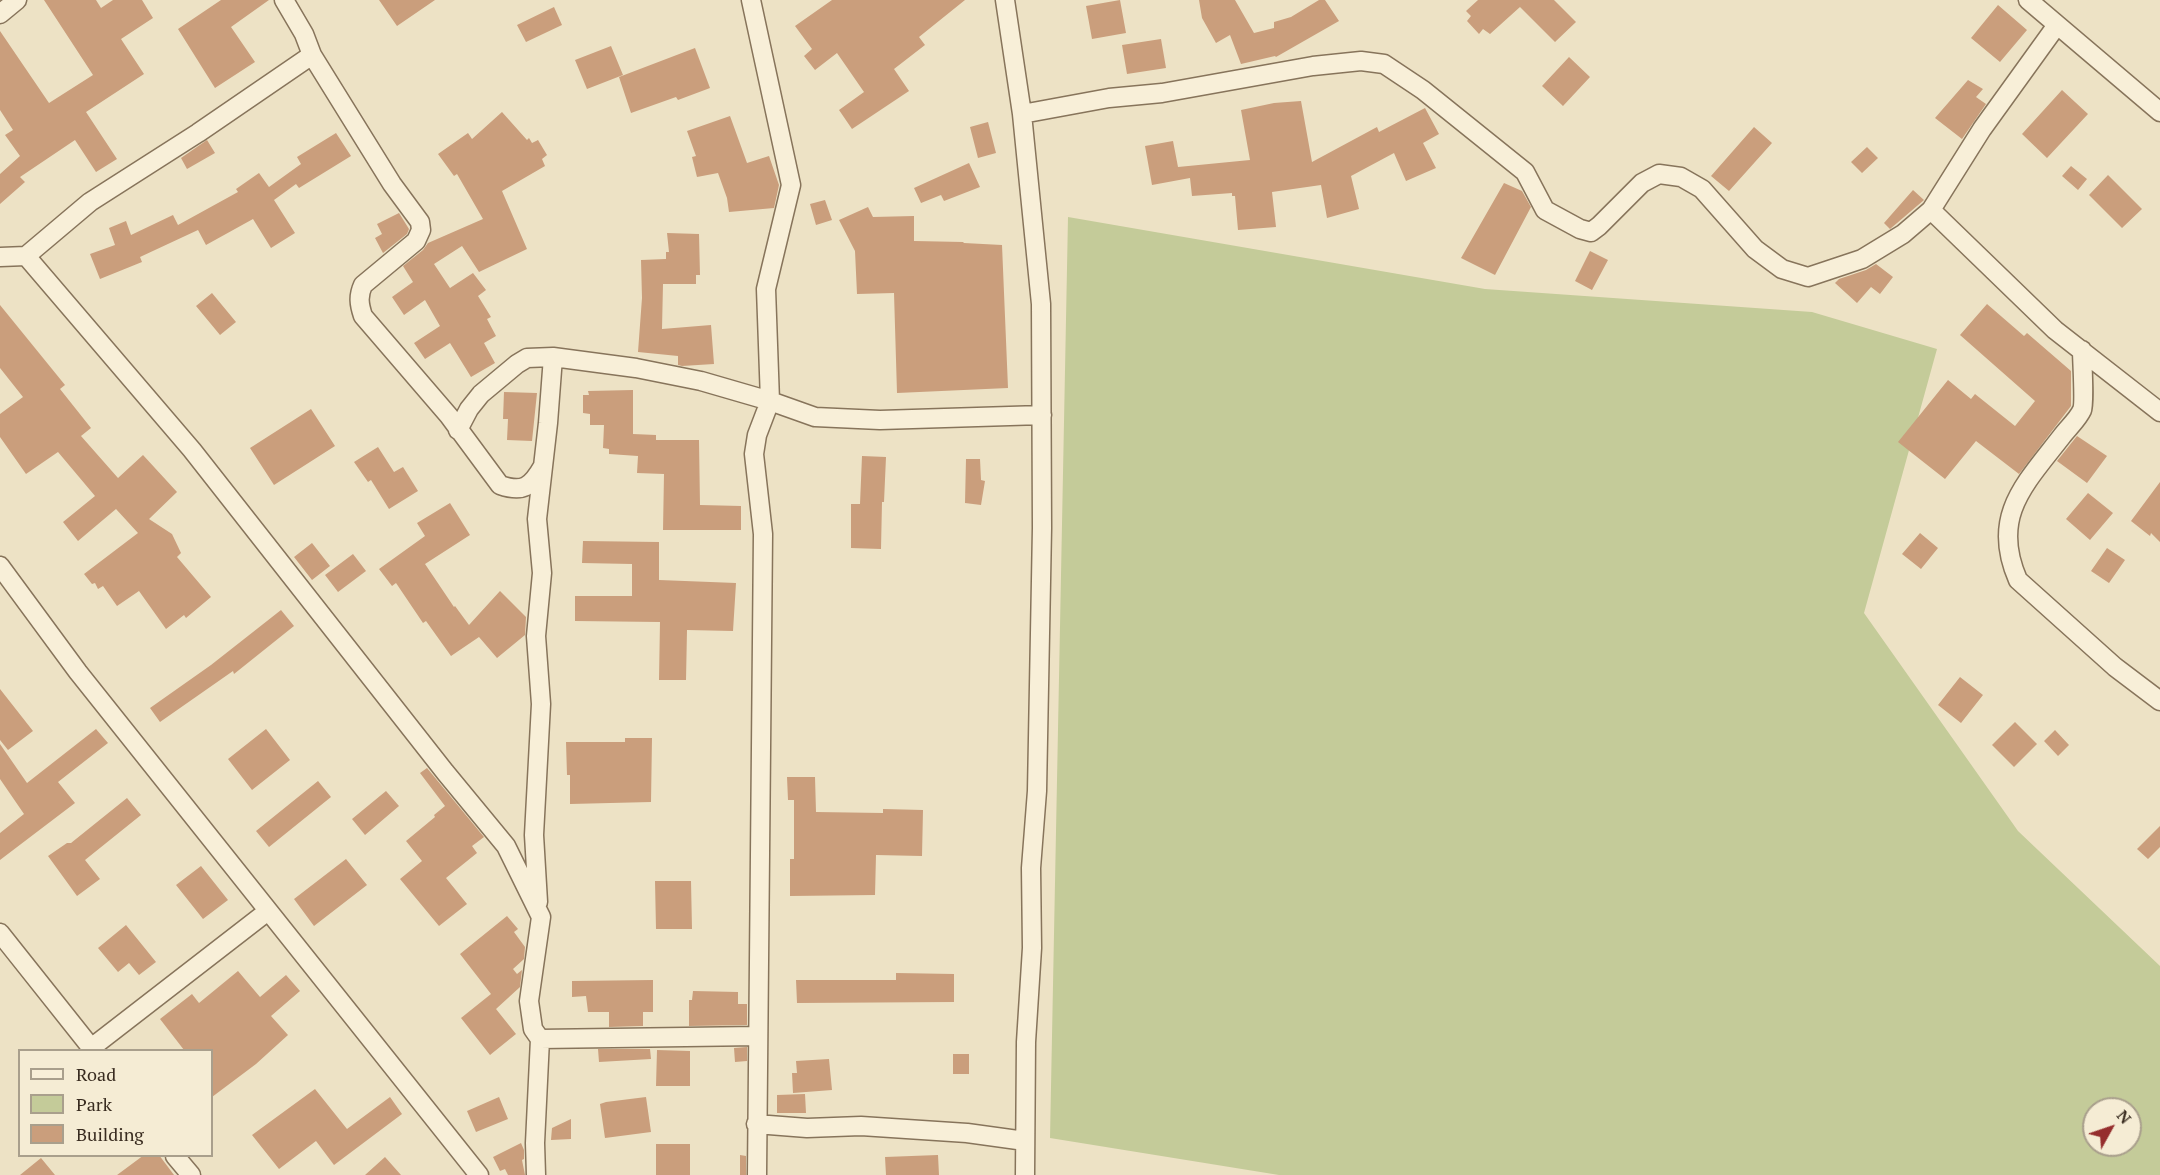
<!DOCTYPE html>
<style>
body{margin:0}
#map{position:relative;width:2160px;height:1175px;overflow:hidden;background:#ede2c5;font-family:"PT Serif",serif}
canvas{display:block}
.legend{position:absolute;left:18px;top:1049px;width:195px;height:108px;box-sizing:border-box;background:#f5ecd4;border:2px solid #a99f8c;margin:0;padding:8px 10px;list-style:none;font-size:18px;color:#382b1f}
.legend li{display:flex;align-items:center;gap:12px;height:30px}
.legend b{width:30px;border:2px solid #a99f8c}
.north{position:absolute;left:2082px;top:1097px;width:60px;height:60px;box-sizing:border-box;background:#f5ecd4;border:2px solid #a99f8c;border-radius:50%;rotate:50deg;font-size:16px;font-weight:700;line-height:24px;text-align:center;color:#382b1f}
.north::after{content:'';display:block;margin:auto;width:21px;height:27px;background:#952e2d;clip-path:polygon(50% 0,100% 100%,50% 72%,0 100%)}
</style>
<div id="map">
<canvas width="2160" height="1175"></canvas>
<ul class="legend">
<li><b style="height:8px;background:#f8efd8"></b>Road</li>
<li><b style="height:16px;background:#c4cb99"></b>Park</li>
<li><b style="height:16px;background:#ca9e7c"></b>Building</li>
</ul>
<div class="north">N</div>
</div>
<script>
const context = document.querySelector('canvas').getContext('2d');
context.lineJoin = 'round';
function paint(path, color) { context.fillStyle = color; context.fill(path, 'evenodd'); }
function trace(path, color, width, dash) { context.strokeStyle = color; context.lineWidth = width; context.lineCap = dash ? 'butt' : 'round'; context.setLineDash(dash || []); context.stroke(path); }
paint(new Path2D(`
 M1068,217L1485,289L1812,312L1937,349L1864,613L2018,831L2160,966V1175H1279L1050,1138ZM2094,1109H2130V1145H2094Z`), '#c4cb99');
paint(new Path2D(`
 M44,0H96L101,8L113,0H142L153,18L121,39L144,74L86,112L117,159L96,172L75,140L20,177L25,182L0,204V174L20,156L5,135L13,130L0,110V31L49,103L93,75Z
 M221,0H269L231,27L255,62L215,88L178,29Z
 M379,0H435L397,26Z
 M832,0H965L919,37L925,45L894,69L909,91L852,129L839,110L864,92L837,53L815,70L804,56L812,49L795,26Z
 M1120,0L1126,33L1092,39L1086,6Z
 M1199,0H1235L1254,33L1274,28V22L1291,17L1319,0H1325L1339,21L1276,57L1275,56L1241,64L1230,35L1216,43L1202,18Z
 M1478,0H1554L1576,22L1555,42L1520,7L1490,34L1483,29L1479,34L1467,21L1471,16L1466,11Z
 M1998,5L2027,30L2000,62L1971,38Z
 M554,7L562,25L526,42L517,25Z
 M1161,39L1166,68L1127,74L1122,45Z
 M611,46L623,75L587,89L575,60Z
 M695,48L710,88L678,100L676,97L631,113L619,77Z
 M1569,57L1590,77L1563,106L1542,86Z
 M1968,80L1983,89L1976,97L1986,104L1962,139L1935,118Z
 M2062,90L2088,114L2047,158L2022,134Z
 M1301,101L1312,162L1377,127L1379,132L1425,108L1439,134L1423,143L1436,168L1406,181L1394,153L1351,176L1359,209L1327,218L1321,185L1272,192L1276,227L1238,230L1235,196H1232V193L1192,196L1190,178L1152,185L1145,146L1173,141L1178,167L1250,160L1241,110L1274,103Z
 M502,112L527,140L529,138L532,143L538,140L547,155L542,159L545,166L502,191L527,249L479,272L462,246L434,264L450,288L473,273L486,290L478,296L491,317L487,319L496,336L484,343L495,363L471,377L450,343L425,359L414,343L440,326L425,300L404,315L392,297L413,282L403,266L423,250L428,243L483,219L457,174L454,176L438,154L468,133L472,139Z
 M730,116L747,163L769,156L779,185L774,208L729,212L727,198L718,173L697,177L692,157L696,156L687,131Z
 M988,122L996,153L978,158L970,127Z
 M1754,127L1772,143L1729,191L1711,176Z
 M336,133L351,156L299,188L296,184L274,200L295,233L271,248L253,219L206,245L198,230L140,257L142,262L100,279L90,254L115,245L109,228L126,221L131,235L173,215L178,225L238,192L236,189L259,173L269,187L301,164L297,157Z
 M207,140L215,153L187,169L181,158Z
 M1867,147L1878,158L1862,173L1851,162Z
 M969,163L980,187L944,201L941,195L921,203L914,188Z
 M2071,166L2087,179L2078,190L2062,176Z
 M2108,175L2142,209L2122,228L2089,195Z
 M1504,183L1522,191L1531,207L1495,275L1461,258Z
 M1913,190L1924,200L1890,229L1884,223Z
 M825,200L832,220L816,225L810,204Z
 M868,207L873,217L914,216V241L963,242L964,243L1002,245L1008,388L897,393L894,293L857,294L855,251L839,220Z
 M399,213L409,229L407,234L383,253L375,238L382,234L377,224Z
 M667,233L699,234L700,275H696V284H663L662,329L711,325L714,364L682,366L678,365V356L638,352L642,298L641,260L666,259V252H669Z
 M1590,251L1608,260L1592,290L1575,281Z
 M1876,264L1893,277L1880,294L1871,287L1857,303L1835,283L1839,279L1866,270Z
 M212,293L236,322L220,335L196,306Z
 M1987,304L2024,336L2027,333L2071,371V406L2019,474L1976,441L1945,479L1898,442L1948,380L1971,399L1975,394L2015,426L2035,401L1960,335Z
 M0,305L65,385L60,389L91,428L81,436L118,478L143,455L177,492L149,519L172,534L181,553L177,557L211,597L186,618L184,615L166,629L139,591L117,606L103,586L98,589L95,583L92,584L84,574L138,533L116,509L78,541L63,522L95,496L58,452L26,474L0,437V414L23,397L0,368Z
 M633,390V434L656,435V440H699L700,505L741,506V530H663L664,474L637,473L638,456L609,454V449L603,448L604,425H590V414L583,413V395H589L588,391Z
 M504,392L537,393L532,441L507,440L508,419H503Z
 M311,409L335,446L274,485L250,448Z
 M2077,436L2107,456L2087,483L2057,461Z
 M378,447L394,472L403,467L418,491L389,509L371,480L368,482L354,462Z
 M862,456L886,457L884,502H882L881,549L851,548V504H860Z
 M966,459H980L981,480L985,481L981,505L965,503Z
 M2160,482V542L2151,533L2150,536L2131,521Z
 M2088,493L2113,513L2090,540L2066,519Z
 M450,503L470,535L425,564L454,607L455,606L469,625L500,591L526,617L525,635L497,658L479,637L451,656L426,621L423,623L396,583L392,586L379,569L425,536L417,523Z
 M1920,533L1938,548L1921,569L1902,554Z
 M583,541L659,542V580L736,583L733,631L687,630L686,680H659L660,622L575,621V596H632V564L582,563Z
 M312,543L330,566L312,580L294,557Z
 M2107,548L2125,560L2109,583L2091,571Z
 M353,554L366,571L338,592L325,575Z
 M281,610L294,626L234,674L233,671L160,722L150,708L211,665Z
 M1960,677L1983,695L1961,723L1938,705Z
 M0,689L33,731L8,750L0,740Z
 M2015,722L2037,744L2014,767L1992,745Z
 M96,729L108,743L58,782L75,803L0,860V833L24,814L0,779V744L27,783Z
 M266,729L290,760L252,790L228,759Z
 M2055,730L2069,745L2058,756L2044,741Z
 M625,738H652L651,802L570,804V775H567L566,742H625Z
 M427,768L484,837L472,846L477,853L446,878L467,904L439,926L400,879L422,861L406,841L435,817L434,815L445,806L420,773Z
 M787,777H815L816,812L883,813V809L923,810L922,856L876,855L875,895L790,896V859H794V800H788Z
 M318,781L331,797L269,847L256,831Z
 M386,791L399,806L365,835L352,819Z
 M127,798L141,815L85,860L100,879L77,896L48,856L67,843H71Z
 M2160,826V847L2148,859L2137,849Z
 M346,859L367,885L314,926L294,899Z
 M201,866L228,900L203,919L176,885Z
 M655,881H691L692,929H656Z
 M507,916L518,929L514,932L525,947L524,959L513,969L517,974L522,970L520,987L496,1009L516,1034L490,1055L461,1018L491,994L460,954Z
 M126,925L156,962L139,975L129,963L118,972L98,948Z
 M238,971L260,997L286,975L300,991L271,1016L288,1035L256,1064L212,1097V1050H184L160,1019L192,994L199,1003Z
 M896,973L954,974V1002L797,1003L796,980H896Z
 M653,980V1012H643V1026L609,1027V1012H588L586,996L572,997V981Z
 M693,991L738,992V1004H747V1025L689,1026V1000H692Z
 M747,1047V1061L735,1062L734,1048Z
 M598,1049H650L651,1059L599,1062Z
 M657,1050L690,1051V1086H656Z
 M953,1054H969V1074H953Z
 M829,1059L832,1090L793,1093L792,1073H797L796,1061Z
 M315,1089L347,1129L390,1097L402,1114L334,1165L316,1141L279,1169L252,1135Z
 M805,1094L806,1113H777V1095Z
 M499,1097L508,1119L476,1132L467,1111Z
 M646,1097L651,1132L605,1138L600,1104L606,1102Z
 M571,1119V1139L551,1140L552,1128Z
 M521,1143L524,1150V1159L522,1160L525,1175H508L505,1169L500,1171L493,1157Z
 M656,1144H690V1175H656Z
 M144,1155H159L174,1175H117Z
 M740,1155L746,1156V1175H740Z
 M938,1155L939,1175H886L885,1157Z
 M385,1157L401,1175H365Z
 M41,1158L55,1175H20Z`), '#ca9e7c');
const minor = new Path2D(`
 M284,0L304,34L312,55L392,184L420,222L421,230L416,241L363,285C358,296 359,304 363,316L449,416L500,485C523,493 531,487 543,466
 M751,0L791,185L766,289L770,401L757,435L754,454L763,534L757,1175
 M1005,0L1022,114L1041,304L1042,528L1037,791L1031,868L1032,948L1026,1042L1025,1175
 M2028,0L2160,112
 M0,14L17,0
 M1022,114L1109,98L1162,93L1313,66L1361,61L1384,64L1423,90L1525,172L1545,210L1580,229L1591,232L1599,226L1642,183L1659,174L1681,177L1702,189L1755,249L1782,269L1808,277L1862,259L1903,234L1931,210L1982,129L2057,25
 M1931,210L2055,330L2160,412
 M26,256L90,202L198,133L312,55
 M0,257L26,256L192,450L445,772L506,846L541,917L529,1001L533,1029L540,1039L758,1036
 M2082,350C2082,361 2085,403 2082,410C2078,419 2068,428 2062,436C2025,484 1990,516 2018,580L2115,667L2160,701
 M458,430L469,409L481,394L517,364L527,358L553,357L636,368L701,381L770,401L815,417L880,420L1042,415
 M0,566L78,672L479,1175
 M538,902L534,835L541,704L536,636L542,573L537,519L548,423L553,357
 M0,933L93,1050
 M91,1048L268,911
 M756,1124L807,1128L861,1126L967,1133L1025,1141
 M175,1156L191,1175
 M536,1175L535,1143L540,1039`);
trace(minor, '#87745b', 21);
trace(minor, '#f8efd8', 18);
</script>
